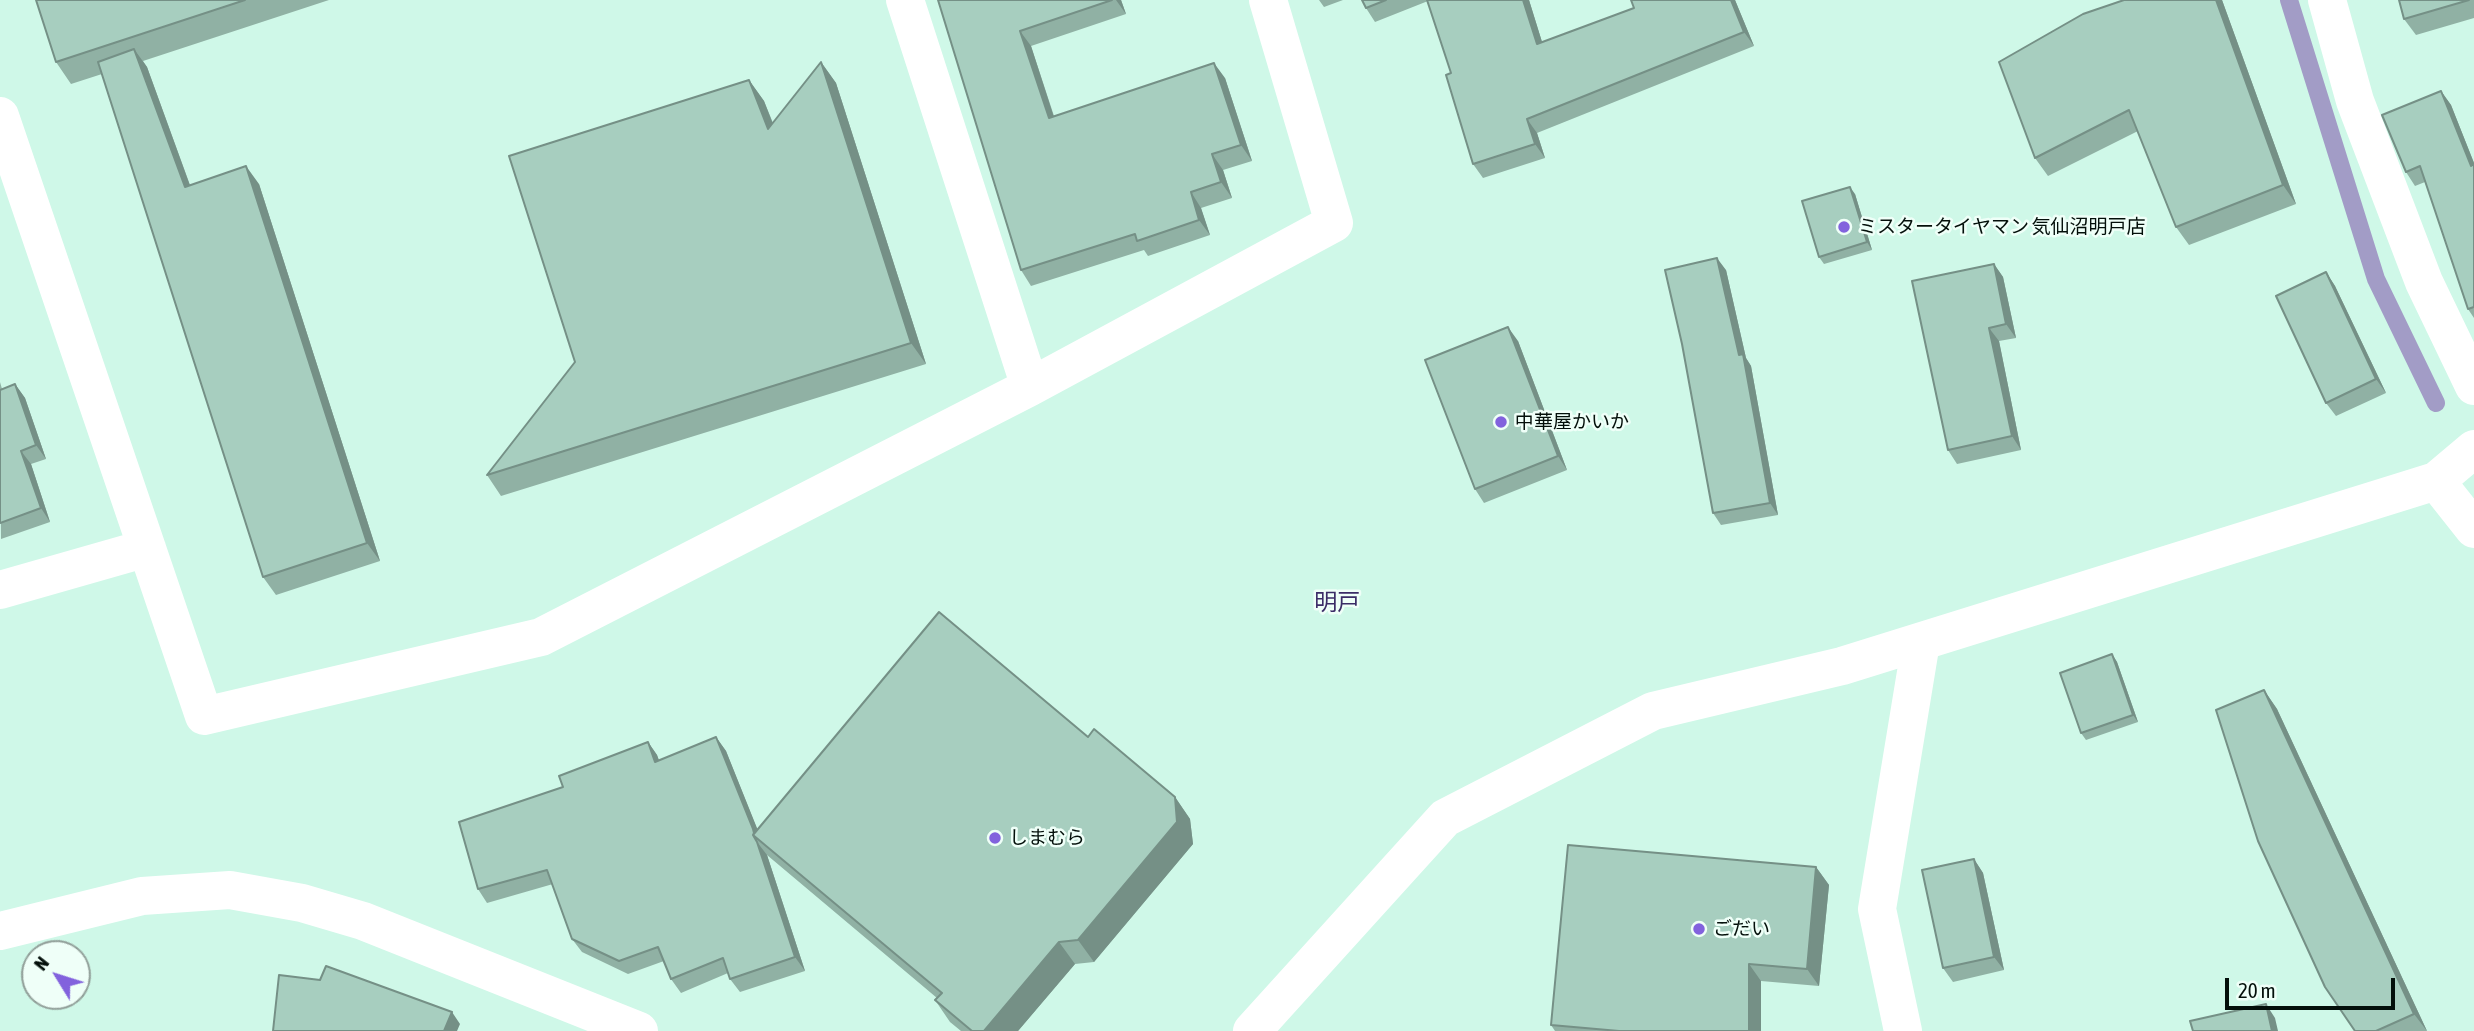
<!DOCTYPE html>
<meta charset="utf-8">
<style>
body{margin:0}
#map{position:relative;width:2474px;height:1031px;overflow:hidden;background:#cff8e8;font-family:"Asap Condensed",sans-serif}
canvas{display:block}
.north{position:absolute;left:21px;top:940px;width:70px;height:70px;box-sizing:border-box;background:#effff8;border:2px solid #919f99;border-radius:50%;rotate:308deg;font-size:19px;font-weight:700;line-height:28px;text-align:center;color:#030f0a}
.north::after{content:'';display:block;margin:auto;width:24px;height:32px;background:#8262dd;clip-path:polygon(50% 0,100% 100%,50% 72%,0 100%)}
.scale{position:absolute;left:2225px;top:978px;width:170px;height:32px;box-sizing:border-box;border:4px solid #030f0a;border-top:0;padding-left:9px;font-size:21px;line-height:24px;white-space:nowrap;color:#030f0a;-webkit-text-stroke:5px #effff8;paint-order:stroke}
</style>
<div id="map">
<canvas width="2474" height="1031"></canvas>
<div class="north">N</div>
<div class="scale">20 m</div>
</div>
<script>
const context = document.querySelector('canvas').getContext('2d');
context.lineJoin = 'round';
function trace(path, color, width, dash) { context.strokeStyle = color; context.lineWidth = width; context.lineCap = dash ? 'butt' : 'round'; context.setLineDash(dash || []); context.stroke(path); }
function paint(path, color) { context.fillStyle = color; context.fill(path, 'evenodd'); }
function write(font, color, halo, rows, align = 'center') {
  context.font = font + ' "Asap Condensed","Noto Sans JP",sans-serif'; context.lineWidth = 5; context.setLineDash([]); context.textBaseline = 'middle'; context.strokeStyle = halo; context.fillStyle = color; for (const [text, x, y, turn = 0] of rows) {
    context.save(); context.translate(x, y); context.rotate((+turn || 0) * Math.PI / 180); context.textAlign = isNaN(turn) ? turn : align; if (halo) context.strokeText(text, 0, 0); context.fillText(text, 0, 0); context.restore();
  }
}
trace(new Path2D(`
 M2289,0L2376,279L2436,403`), '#a29cc6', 18);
trace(new Path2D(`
 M905,0L1030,387
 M2327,0L2355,101L2424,282L2474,386
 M0,116L204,716L541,637L1030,387L1334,223L1268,0
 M2436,481L2474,529
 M0,590L147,548
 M0,931L142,896L230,890L302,903L363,921L639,1031
 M1903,1031L1877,909L1921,642`), '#fff', 38);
trace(new Path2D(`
 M1252,1031L1445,818L1653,711L1842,666L2436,481L2474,449`), '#fff', 38);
paint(new Path2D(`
 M36,0H329L143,61L147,67L190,185L259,184L380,561L276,595L263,577L102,74L71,84L56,62Z
 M938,0H1121L1126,14L1031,46L1054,116L1225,78L1252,161L1223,170L1232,198L1201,208L1210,235L1148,256L1144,250L1031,286L1021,270Z
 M1319,0H1343L1324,7Z
 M1362,0H1529L1542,42L1735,0L1754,46L1537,133L1545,158L1483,178L1473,164L1451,73L1428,1L1375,22L1366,8Z
 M2124,0H2222L2296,204L2189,245L2176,227L2138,131L2048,176L2035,158Z
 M2399,0H2474V18L2416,35L2404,19Z
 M821,62L836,83L926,364L501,496L487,475L575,362L749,80L764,101L773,123Z
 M2441,91L2451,105L2474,163V318L2468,309L2425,182L2415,186L2406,172Z
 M1855,194L1872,250L1824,264L1819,257Z
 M1994,264L2003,277L2016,338L1999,341L2021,450L1957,464L1948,450Z
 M1726,270L1746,358L1751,366L1778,515L1721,525L1713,513Z
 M2326,272L2335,286L2386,393L2336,416L2326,403Z
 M1518,341L1567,470L1484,503L1475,489Z
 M0,382L2,389L15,384L25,398L46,459L31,464L50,522L1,539Z
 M2112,654L2117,662L2138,722L2086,740L2081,733Z
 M2264,690L2277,709L2427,1031H2355Z
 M716,737L726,751L757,829L1088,737L1175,797L1190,819L1193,844L1094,962L1075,964L1018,1031H961L950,1022L935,1000L937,998L767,855L805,971L740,992L730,979L728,973L681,993L671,979L664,961L628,974L582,952L572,939L553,884L487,903L478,889L563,787L648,742L657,755L659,761Z
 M1974,859L1983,873L2004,970L1953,982L1943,968Z
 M1816,867L1829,885L1819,986L1761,981V1031H1555L1551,1025Z`), '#90b1a4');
paint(new Path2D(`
 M1116,0H1121L1126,14Z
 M1523,0H1529L1547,58L1537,44Z
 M1731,0H1735L1754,46L1744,32Z
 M2216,0H2222L2296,204L2283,185Z
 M1020,31L1031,46L1059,133L1049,118Z
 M134,49L147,67L197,205L185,187Z
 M821,62L836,83L926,364L911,343Z
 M1214,63L1225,78L1252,161L1241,145Z
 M749,80L764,101L783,150L768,129Z
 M2441,91L2451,105L2474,163V170L2471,166Z
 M1527,119L1537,133L1545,158L1535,144Z
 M1212,154L1223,170L1232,198L1221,182Z
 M246,166L259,184L380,561L367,543Z
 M1850,187L1855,194L1872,250L1867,242Z
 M1191,192L1201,208L1210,235L1199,220Z
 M1717,258L1726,270L1746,358L1751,366L1778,515L1770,503L1739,355Z
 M1994,264L2003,277L2016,338L2006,324Z
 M2326,272L2335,286L2386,393L2376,379Z
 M1508,327L1518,341L1567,470L1558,456Z
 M1989,328L1999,341L2021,450L2012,436Z
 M15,384L25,398L46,459L36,445Z
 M21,451L31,464L50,522L41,508Z
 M2112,654L2117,662L2138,722L2133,715Z
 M2264,690L2277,709L2427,1031L2414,1014Z
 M716,737L726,751L763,843L756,838Z
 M648,742L657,755L665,776L655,762Z
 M1175,797L1190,819L1193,844L1094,962L1078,940Z
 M757,842L767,855L805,971L795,957Z
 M1974,859L1983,873L2004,970L1994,957Z
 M1816,867L1829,885L1819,986L1807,969Z
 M1059,942L1075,964L1018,1031H984Z
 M1749,964L1761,981V1031H1749Z
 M2266,1004L2275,1018L2278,1031H2272Z
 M452,1012L460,1024L457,1031H444Z`), '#759086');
const building = new Path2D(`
 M36,0H245L56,62Z
 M938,0H1112L1020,31L1049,118L1214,63L1241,145L1212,154L1221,182L1191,192L1199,220L1137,241L1135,234L1021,270Z
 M1362,0H1386L1366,8Z
 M1427,0H1523L1537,44L1634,8L1631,0H1731L1744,32L1527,119L1535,144L1473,164L1446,75L1451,73Z
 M2124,0H2216L2283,185L2176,227L2129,110L2035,158L1999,62L2083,14Z
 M2399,0H2469L2404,19Z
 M134,49L185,187L246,166L367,543L263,577L98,62Z
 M821,62L911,343L487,475L575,362L509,156L749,80L768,129Z
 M2441,91L2471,166L2474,164V307L2468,309L2420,166L2406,172L2382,115Z
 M1850,187L1867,242L1819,257L1802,201Z
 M1717,258L1739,355L1743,354L1770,503L1713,513L1682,344L1665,270Z
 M1994,264L2006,324L1989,328L2012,436L1948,450L1912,281Z
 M2326,272L2376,379L2326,403L2276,296Z
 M1508,327L1558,456L1475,489L1425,360Z
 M15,384L36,445L21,451L41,508L0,523V390Z
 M939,612L1088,737L1094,729L1175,797L1177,822L1078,940L1059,942L984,1031H972L935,1000L942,993L753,835Z
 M2112,654L2133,715L2081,733L2060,673Z
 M2264,690L2414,1014L2376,1031H2355L2325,987L2258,841L2216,710Z
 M716,737L753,829L754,833L753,835L757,842L795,957L730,979L723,958L671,979L658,947L619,961L572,939L547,870L478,889L459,822L563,787L559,776L648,742L655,762Z
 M1568,845L1816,867L1807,969L1749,964V1031H1619L1551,1025Z
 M1974,859L1994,957L1943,968L1922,870Z
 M326,966L452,1012L444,1031H273L279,975L320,980Z
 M2266,1004L2272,1031H2193L2190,1021Z`);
paint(building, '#a7cebf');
trace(building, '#759086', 2);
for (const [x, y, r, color] of [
 [1844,227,7,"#8262dd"],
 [1501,422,7,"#8262dd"],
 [995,838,7,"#8262dd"],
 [1699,929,7,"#8262dd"]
]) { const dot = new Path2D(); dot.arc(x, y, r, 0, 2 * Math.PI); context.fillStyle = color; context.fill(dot); trace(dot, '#effff8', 2.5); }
write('19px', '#030f0a', '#effff8', [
 ["ミスタータイヤマン 気仙沼明戸店",1858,227],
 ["中華屋かいか",1515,422],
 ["しまむら",1009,838],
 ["ごだい",1713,929]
], 'left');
write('23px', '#3b2c67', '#effff8', [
 ["明戸",1337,603]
]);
</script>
